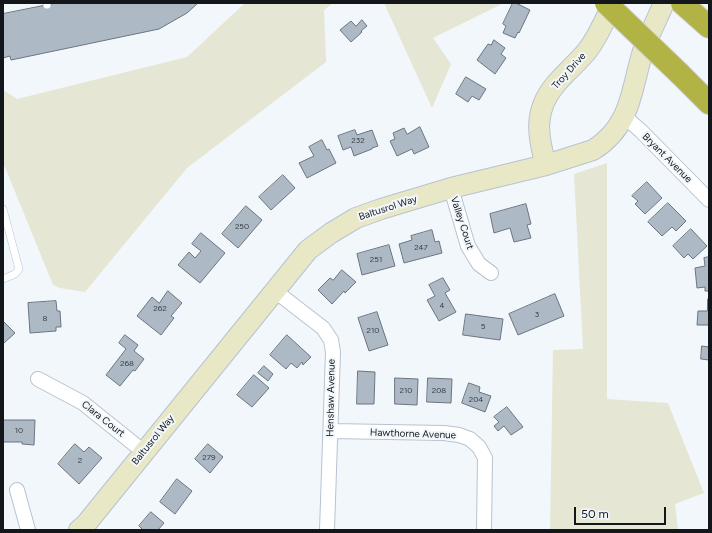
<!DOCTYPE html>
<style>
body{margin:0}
#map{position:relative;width:712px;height:533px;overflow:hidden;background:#f2f7fc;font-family:Figtree,sans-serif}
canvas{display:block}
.frame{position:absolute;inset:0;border:4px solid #13171b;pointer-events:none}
.scale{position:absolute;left:574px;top:507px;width:92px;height:18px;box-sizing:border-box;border:2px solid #13171b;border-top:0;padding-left:5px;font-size:12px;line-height:14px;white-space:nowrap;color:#13171b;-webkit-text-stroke:3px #f2f7fc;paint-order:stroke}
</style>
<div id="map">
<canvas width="712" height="533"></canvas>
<div class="frame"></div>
<div class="scale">50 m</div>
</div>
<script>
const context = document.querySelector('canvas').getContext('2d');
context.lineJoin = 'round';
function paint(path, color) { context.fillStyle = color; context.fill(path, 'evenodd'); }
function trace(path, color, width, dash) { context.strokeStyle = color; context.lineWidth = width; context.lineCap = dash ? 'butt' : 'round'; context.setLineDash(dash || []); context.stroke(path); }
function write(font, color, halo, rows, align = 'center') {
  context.font = font + ' Figtree,sans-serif'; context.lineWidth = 4; context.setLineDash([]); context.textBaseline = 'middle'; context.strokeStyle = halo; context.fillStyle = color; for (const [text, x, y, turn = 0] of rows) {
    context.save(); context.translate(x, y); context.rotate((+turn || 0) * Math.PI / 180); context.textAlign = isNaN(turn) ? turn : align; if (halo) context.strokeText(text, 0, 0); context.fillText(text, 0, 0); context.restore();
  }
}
paint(new Path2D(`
 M245,3H333L324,10L326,62L187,168L85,292L60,288L53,285L5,167L3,166V90L17,99L187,57Z
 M384,3H504L433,38L451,64L432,108Z
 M607,163V399L668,403L704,493L675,504L678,530H550L553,350L583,349L574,174Z`), '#e5e6d3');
const building = new Path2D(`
 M56,3H198L187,13L159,29L11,60L10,56L3,58V14Z
 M513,3H516L530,10L519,33L518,32L515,38L503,33L506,26L503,24Z
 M362,20L367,26L361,31L362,32L351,42L340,30L351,21L356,26Z
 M494,40L505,48L501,54L506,58L495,74L477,60L488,44L491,45Z
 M466,77L486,89L479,100L472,96L468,102L456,94Z
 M420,127L429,147L414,154L412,149L397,156L390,141L395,139L393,133L404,128L407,134Z
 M355,130L357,135L372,130L378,146L372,148V149L354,156L351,147L343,150L338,136Z
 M322,140L327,150L329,149L336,163L307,178L299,163L314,156L309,147Z
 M283,175L295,188L271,210L259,197Z
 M647,182L662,198L645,214L635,204L638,201L632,196Z
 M668,203L686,221L676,231L672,227L662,236L648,222Z
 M526,204L531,224L527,225L531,238L514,242L510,228L494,233L490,214Z
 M246,206L262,220L238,248L222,234Z
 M691,229L707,246L693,259L688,254L684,258L673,246Z
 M432,230L435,242L439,241L442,253L404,263L399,244L412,240L411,236Z
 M201,233L225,253L200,283L178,265L189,252L195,258L201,251L192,244Z
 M389,245L395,266L362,275L357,254Z
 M709,257V291H705V287L697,288L695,268L705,266L704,258Z
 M342,270L356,282L345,293L344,291L332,304L318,290L330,278L333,280Z
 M443,278L450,290L445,293L456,312L439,321L427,300L435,296L429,285Z
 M168,291L182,303L171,316L174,318L161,335L137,316L152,297L159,303Z
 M555,294L564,316L518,335L509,314Z
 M708,299H709V325H697L698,311H707Z
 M56,301L57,311H60L61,327H56V331L30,333L28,303Z
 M377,312L388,345L369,351L358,318Z
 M466,314L503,319L500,340L463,335Z
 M3,321L15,333L4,343L3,342Z
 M125,335L138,345L134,351L144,359L135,371L133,370L120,386L106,375L126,349L119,343Z
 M287,335L311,357L303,365L302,362L297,368L291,363L286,369L270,355Z
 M702,346L709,347V360L701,359Z
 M264,366L273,374L268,381L258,373Z
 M358,371L375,372L374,404H357Z
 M254,375L269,388L252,407L237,395Z
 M395,378L418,379L417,405L395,404Z
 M428,378L452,379L451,403L427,402Z
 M469,383L480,387L479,392L491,396L485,412L462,403Z
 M507,407L523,427L511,435L504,426L498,431L494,426L499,422L494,417Z
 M3,420H35L34,445L22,444V442H3Z
 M75,444L84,452L89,447L102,458L79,484L58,464Z
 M208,444L223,457L210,473L195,459Z
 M177,479L192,491L175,514L160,502Z
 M151,512L164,523L158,530H143L139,526Z`);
paint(building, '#adb9c5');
trace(building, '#6b7581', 1);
const lane = new Path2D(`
 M47,3V5
 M3,209L19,269L15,274L3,279`);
const street = new Path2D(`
 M625,117L641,131L709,200
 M451,188L468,246L479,264L491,273
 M275,291L323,328L331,340L333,352L327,530
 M38,379L83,403L144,452
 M331,431L444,433L459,435L470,439L479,447L485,458L484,530
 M17,490L28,530`);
const secondary = new Path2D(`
 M546,165C537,135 534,110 555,85C565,73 577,63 587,51C598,37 605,20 613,3
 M79,530L86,524L308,250L331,233L356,218L381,209L451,188L546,165L593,150C632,126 631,89 643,51C649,35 657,19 664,3`);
const highway = new Path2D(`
 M682,3L709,27
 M680,74L709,103`);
trace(lane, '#b7c3d0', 8);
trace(street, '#b7c3d0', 16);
trace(secondary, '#b7c3d0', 22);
trace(highway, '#d0d1d1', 24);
trace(lane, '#fff', 7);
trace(street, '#fff', 14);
trace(secondary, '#e8e8c7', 20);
trace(highway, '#b1b444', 22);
const highwayBridge = new Path2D(`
 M606,3L680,74`);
trace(highwayBridge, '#d0d1d1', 24, []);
trace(highwayBridge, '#b1b444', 22);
write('8px', '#3a4046', null, [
 ["232",358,141],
 ["250",242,227],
 ["247",421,248],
 ["251",376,260],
 ["4",442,306],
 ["262",160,309],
 ["3",537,315],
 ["8",45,319],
 ["5",483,327],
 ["210",373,331],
 ["268",127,364],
 ["210",406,391],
 ["208",439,391],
 ["204",476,400],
 ["10",19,431],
 ["279",209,458],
 ["2",80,461]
]);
write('10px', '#13171b', '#f2f7fc', [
 ["Troy Drive",569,71,-48],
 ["Bryant Avenue",667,158,45],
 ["Baltusrol Way",388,208,-18],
 ["Valley Court",462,223,72],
 ["Henshaw Avenue",331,398,-89],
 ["Clara Court",103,419,38],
 ["Hawthorne Avenue",413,434,2],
 ["Baltusrol Way",153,440,-51]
]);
</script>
